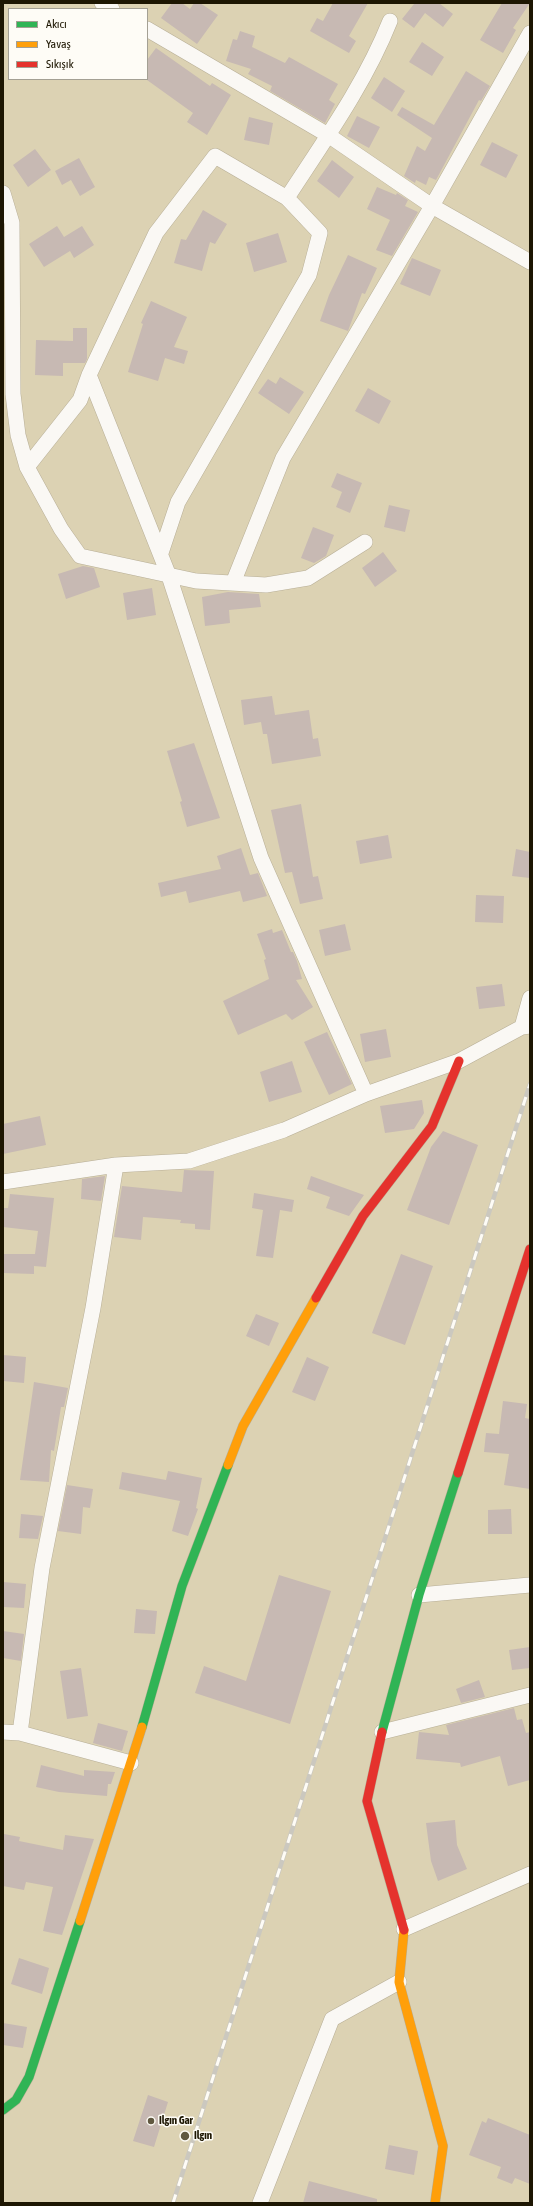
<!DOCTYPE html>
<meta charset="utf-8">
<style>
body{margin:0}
#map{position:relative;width:533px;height:2206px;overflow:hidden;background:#dcd2b3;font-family:"Asap Condensed",sans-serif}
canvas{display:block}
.frame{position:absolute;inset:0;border:4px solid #1d1602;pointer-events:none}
.legend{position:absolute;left:8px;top:8px;width:140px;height:72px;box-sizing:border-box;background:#fefcf6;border:1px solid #a4a094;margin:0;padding:5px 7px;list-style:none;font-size:12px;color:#1d1602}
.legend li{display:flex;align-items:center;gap:8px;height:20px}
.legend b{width:20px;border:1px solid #a4a094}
</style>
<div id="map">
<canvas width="533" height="2206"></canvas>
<div class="frame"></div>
<ul class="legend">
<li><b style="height:5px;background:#30b455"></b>Akıcı</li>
<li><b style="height:5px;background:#ff9f0a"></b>Yavaş</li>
<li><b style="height:5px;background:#e5322d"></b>Sıkışık</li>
</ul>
</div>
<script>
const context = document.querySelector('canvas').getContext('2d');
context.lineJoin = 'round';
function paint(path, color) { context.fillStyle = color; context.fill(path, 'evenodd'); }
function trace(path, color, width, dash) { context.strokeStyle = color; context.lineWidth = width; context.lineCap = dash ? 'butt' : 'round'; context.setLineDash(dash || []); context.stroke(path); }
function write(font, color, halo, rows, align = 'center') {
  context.font = font + ' "Asap Condensed",sans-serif'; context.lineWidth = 3; context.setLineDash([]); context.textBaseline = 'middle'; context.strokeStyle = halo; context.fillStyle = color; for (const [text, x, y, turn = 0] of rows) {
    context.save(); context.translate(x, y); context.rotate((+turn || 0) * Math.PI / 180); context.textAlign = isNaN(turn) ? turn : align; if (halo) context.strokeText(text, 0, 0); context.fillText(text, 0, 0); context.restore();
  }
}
paint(new Path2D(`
 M172,3H182L190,9L194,3H200L218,15L197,44L161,18Z
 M333,3H368L349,36L356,41L349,53L310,31L317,18L323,21Z
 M412,3H439L453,14L443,27L425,13L414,28L402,19L414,4Z
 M502,3H530L513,28L516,30L503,53L480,40Z
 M240,31L255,36L252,47L285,63L289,57L338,84L329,100L335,104L325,123L270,91L272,86L248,74L251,69L226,61L233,39L237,40Z
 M422,42L444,57L432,76L409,62Z
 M156,48L210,86L212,83L231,95L207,135L187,122L193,113L147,80V60Z
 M466,71L490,86L481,101L479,100L436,180L429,177L426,185L416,180L415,183L404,176L417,146L425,151L432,138L397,115L402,107L434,125Z
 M384,77L405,91L392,112L371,98Z
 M357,116L380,127L369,148L347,136Z
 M249,117L273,123L269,145L244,140Z
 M492,142L518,155L506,178L480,165Z
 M35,149L51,170L28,187L13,165Z
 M79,158L95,187L80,196L71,180L62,185L55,171Z
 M332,160L354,177L339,198L317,181Z
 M377,187L396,195L397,193L408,200L405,206L418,212L392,256L376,250L390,220L367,209Z
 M203,210L227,224L215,244L210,242L202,271L174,263L181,239L186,240Z
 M57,226L64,237L82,226L94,245L74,258L70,251L44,267L29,244Z
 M278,233L287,262L254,272L246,243Z
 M348,255L377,268L365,294L362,293L348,331L320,321L329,295Z
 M412,258L441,270L430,296L400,284Z
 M151,301L187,317L174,347L188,351L184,364L165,358L158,381L128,372L143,324L141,323Z
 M73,328H87V359L85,363H63V376L35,375L36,340L73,341Z
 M280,377L304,392L289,414L258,393L268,379L276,384Z
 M368,388L391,401L379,424L355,411Z
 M337,473L362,483L350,513L336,507L342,492L331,487Z
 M389,505L410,510L405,532L384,527Z
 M313,527L334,535L326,556L314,563L301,558Z
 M383,552L397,571L375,587L362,568Z
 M83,566L94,568L100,587L66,599L58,574Z
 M152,588L156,615L127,620L123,593Z
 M228,592L259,594L261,607L229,610L230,623L205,626L202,597Z
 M272,696L275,715L309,710L313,739L318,738L321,756L272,764L267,734H263L261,722L244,725L241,700Z
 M194,743L220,818L187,827L180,802L182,801L167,751Z
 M301,804L313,877L318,876L323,899L300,904L292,872L285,873L271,810Z
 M388,835L392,858L360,864L356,841Z
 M241,848L250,875L258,873L267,896L243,902L240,891L189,903L186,891L161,897L158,883L221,869L217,856Z
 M516,849L530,852V878L512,876Z
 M476,895L504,896L503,923L475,922Z
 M345,924L351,950L325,956L319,930Z
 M272,929L273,933L282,930L291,952H293L297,961L302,979L296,980L313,1007L292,1020L286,1014L238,1035L223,1001L269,979L264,960L266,959L257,934Z
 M502,984L505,1006L479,1009L476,987Z
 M386,1029L391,1057L365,1062L360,1034Z
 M327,1032L352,1084L329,1095L304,1042Z
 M292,1061L302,1092L269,1102L260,1072Z
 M422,1100L424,1113L414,1129L385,1133L380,1106Z
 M40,1116L46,1145L3,1154V1124Z
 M443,1131L478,1145L449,1225L407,1210L431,1147Z
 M184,1170L214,1171L210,1230L195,1229V1224L180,1223L181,1220L143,1217L141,1240L114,1237L122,1186L182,1192Z
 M105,1176L101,1201L81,1199L82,1179Z
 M311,1176L364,1195L349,1216L326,1208L330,1197L307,1189Z
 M254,1193L294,1200L292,1212L280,1210L273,1258L256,1256L263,1210L252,1208Z
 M10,1194L54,1198L46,1267L34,1266V1274L3,1273V1254H35L38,1231L3,1227V1208H8Z
 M401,1254L433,1266L405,1345L372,1333Z
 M256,1314L279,1323L269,1346L246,1336Z
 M3,1355L26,1357L24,1383L3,1381Z
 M307,1357L329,1367L315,1401L292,1392Z
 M34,1382L68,1388L64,1407H61L54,1451L51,1450L49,1482L20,1480Z
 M503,1401L527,1404L525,1418L530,1419V1489L504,1485L509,1454L484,1452L486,1433L499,1434Z
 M168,1471L202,1478L196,1508L198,1509L188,1536L172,1531L180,1501L119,1489L122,1472L166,1480Z
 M67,1485L93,1489L90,1508L83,1507L81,1534L58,1531Z
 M511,1509L512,1534H488V1510Z
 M21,1514L43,1516L38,1539L19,1538Z
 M279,1575L331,1591L290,1724L195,1693L204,1666L246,1681Z
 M3,1582L26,1584L24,1608L3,1607Z
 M136,1609L157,1611L155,1634L134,1633Z
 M3,1631L24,1634L21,1661L3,1658Z
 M530,1647V1668L512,1670L509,1650Z
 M81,1668L88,1716L67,1719L60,1671Z
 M479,1680L485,1697L461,1703L456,1689Z
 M514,1708L517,1720L522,1719L526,1733L530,1732V1780L508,1786L500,1756L461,1767L460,1763L416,1759L419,1732L449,1735L446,1725Z
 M98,1723L128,1731L122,1751L93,1743Z
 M41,1765L84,1776V1770L115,1772L111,1784H108L107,1796L59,1792L36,1787Z
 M455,1820L457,1845L467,1869L438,1881L431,1861L426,1823Z
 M4,1834L20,1837L19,1841L63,1850L65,1835L94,1839L62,1935L43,1931L53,1887L26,1882L24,1890L3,1886Z
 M19,1958L49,1968L42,1994L11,1984Z
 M3,2023L27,2027L23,2048L3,2045Z
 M148,2095L168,2102L154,2147L133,2141Z
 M488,2118L530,2135V2184L515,2178L512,2184L497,2178L501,2167L469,2155L482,2121L486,2123Z
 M389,2145L418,2151L414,2175L385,2169Z
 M309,2181L377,2199V2203H303Z`), '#c7b9b3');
const street = new Path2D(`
 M102,3L112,9
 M147,29L328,135L432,206L530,262
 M3,193L12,223L13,394L18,435L27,467L61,529L80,556L196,581L266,585L308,578L365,542
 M287,198C324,141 365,84 390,21
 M89,375L169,576L261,858L366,1094
 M27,467L80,400L89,375L156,233L215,156L287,198L320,233L309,275L178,502L161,553
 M233,583L283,458L432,206L530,33
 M522,1027L530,998
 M3,1182L116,1165L189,1161L284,1130L366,1094L459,1061L522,1027L530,1026
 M419,1595L530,1585
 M3,1732L20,1733L131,1763
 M382,1732L530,1695
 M20,1733L42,1568L93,1308L116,1165
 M404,1929L530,1874
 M260,2203L332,2019L399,1982`);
const fast = new Path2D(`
 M142,1727L182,1586L228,1465
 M382,1732L419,1595L458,1473
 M3,2110L16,2100L29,2077L80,1921`);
const slow = new Path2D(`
 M228,1465L243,1426L316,1298
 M80,1921L142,1727
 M404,1930L399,1982L443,2146L435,2203`);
const jam = new Path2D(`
 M316,1298L363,1216L432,1126L459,1061
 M458,1473L530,1249
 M382,1732L367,1801L404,1930`);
trace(street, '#b7ae96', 16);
trace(fast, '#b7ae96', 10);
trace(slow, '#b7ae96', 10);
trace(jam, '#b7ae96', 10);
trace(street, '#faf8f4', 15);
trace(fast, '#30b455', 9);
trace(slow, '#ff9f0a', 9);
trace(jam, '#e5322d', 9);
const rail = new Path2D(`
 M173,2203L530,1084`);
trace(rail, '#cbc8bf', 4.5);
trace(rail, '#fefcf6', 3, [9]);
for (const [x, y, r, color] of [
 [151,2121,4,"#605840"],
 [185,2136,5,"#605840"]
]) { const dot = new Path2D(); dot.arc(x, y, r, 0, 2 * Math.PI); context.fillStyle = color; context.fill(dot); trace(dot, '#fefcf6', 1.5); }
write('bold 11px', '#1d1602', '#fefcf6', [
 ["Ilgın Gar",159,2121],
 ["Ilgın",194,2136]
], 'left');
</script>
